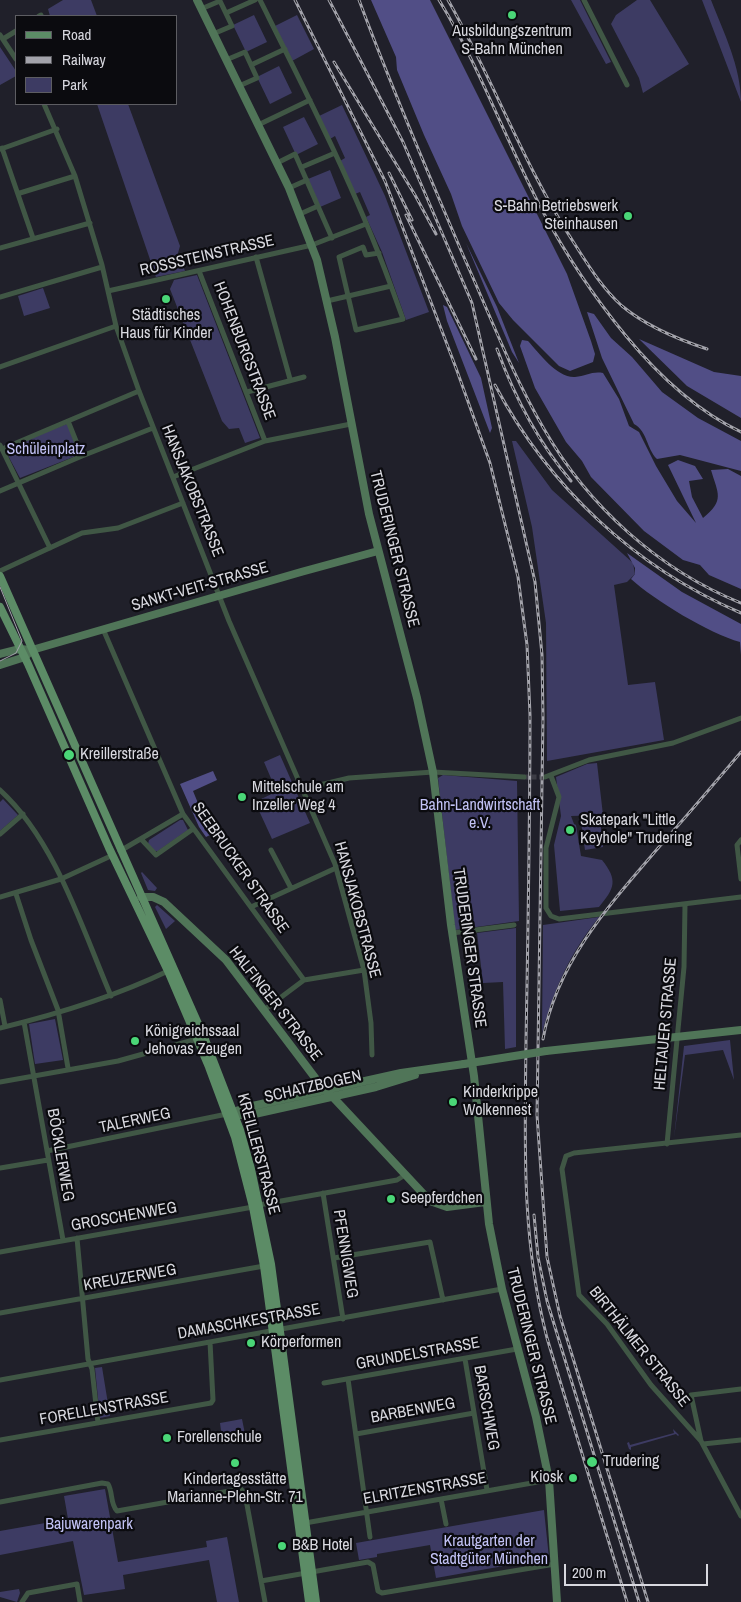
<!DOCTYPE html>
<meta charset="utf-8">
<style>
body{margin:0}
#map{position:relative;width:741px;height:1602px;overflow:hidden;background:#20202a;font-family:"Archivo Narrow",sans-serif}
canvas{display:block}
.legend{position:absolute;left:15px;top:15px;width:162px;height:90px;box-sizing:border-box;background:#0b0b0f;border:1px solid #5d5d62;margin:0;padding:6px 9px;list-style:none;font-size:15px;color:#d8d8df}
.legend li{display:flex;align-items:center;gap:10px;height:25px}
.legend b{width:25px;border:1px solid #5d5d62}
.scale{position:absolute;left:564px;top:1564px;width:144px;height:22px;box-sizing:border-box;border:2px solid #d8d8df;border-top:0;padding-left:6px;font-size:15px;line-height:18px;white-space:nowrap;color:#d8d8df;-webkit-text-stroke:4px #0b0b0f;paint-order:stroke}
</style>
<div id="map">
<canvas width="741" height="1602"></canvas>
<ul class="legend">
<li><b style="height:6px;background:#5c8c66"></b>Road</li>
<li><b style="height:6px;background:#a3a3ab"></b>Railway</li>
<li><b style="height:14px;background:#3d3b63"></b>Park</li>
</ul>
<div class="scale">200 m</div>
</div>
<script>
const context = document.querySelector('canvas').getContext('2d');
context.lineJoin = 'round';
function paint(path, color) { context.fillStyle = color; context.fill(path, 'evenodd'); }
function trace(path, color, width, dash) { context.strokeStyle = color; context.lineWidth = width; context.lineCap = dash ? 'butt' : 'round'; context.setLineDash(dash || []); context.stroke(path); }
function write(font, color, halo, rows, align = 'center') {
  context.font = font + ' "Archivo Narrow",sans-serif'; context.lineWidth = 4.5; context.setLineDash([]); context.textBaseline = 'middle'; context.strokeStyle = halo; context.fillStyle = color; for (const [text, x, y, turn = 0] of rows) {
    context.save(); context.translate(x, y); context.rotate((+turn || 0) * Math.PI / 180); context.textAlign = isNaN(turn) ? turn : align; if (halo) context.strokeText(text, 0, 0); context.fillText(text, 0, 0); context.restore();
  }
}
paint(new Path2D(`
 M63,0H91L97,16H50L48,9Z
 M571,0H580L611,62L606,64Z
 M637,0H650L689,64L643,93L639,78L611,24L616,15Z
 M702,0H711C724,33 741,67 741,102Z
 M254,15L267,42L246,52L233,25Z
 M297,15L314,49L292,61L275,26Z
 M0,47L16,71V76L0,85Z
 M279,66L292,93L270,104L257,77Z
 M97,104H128L180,246L178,253L185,271L156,277Z
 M342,105L385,196L429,312L406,320L382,252L366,217L370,215L360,192L355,194L340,161L345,158L335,136L330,139L319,116Z
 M304,117L318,144L296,155L283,127Z
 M330,170L341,198L320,207L308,179Z
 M197,275L260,438L245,443L239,428L229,429L222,421L170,289L174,280Z
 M43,288L50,308L24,316L18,296Z
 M69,423L81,454L20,478L4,448Z
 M512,441H516L552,490L633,563L635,574L627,582L614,585L628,685L655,682L664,740L547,761L546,623L532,527Z
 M280,755L310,823L272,839L255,802L284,788L276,790L264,762Z
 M597,763L603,815L571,816L574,824L576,825L581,856L602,860C618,880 615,888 599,907L560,911L554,845L561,816L556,777L587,764Z
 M443,775L517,781L519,921L455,930L438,778Z
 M3,799L18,815L0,831V802Z
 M600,819L603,847L585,850L581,822Z
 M180,820H183L188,830L158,851H154L148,844L149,840Z
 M142,872L157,888L155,891L148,890L141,873Z
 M157,905L175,921L166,929L155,907Z
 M599,917C569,955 555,987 542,1033L543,925Z
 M516,928V1047L505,1049L503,982L483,983L477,933Z
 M55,1019L63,1060L35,1064L29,1024Z
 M730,1040L734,1080L723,1050L685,1055L674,1138L684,1046Z
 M102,1367L110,1416L100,1418L95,1368Z
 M242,1419L245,1434L222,1438L220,1423Z
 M673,1429L679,1435L678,1436L676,1434L631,1447V1450L629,1449L627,1443L629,1442L630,1445L674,1433Z
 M105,1489L118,1562L207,1547L206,1541L227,1537L239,1602H217L209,1560L123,1575L125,1589L84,1595L73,1541L0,1555V1531L68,1519L64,1496Z
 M544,1510L549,1558L436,1578L430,1545L377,1554V1557L359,1560L356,1543Z
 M19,1589L20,1593L17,1602L0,1597V1592Z`), '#3d3b63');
paint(new Path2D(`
 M371,0H430L567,274L591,341L595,354L593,362L570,371L559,366L513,320L499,303L462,226L451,194L424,135L397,70L396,57Z
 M466,243L497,307L519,363L512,352Z
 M443,305L447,307L481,378L492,428L490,433L447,321Z
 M587,312L594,314L611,338L632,357L662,392L698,418L741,441V471L680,455L657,459C646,448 648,432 634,424L602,358Z
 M639,339L714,372L741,376V418L687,386Z
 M522,340L528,341C539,353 557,378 575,377C586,376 592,371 603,373L619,399L629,426L639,432L656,466L677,501L696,523L668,465L678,460L695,466L703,479L689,481L692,497L703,518C725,500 718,494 711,470L728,469L741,476V589L709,575L700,565L683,560L644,531L591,477L582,461L566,442L535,388L520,346Z
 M627,553L682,592L741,624V655L740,642C710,634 654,600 631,579L635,574V568Z
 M213,771L217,780L193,791L207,825L204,828L205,831L216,826L218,831L206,837L199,827L180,784Z`), '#514e86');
trace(new Path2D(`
 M524,777H545`), '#3c3c45', 5, [5, 2.5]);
trace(new Path2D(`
 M260,0C307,94 355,188 391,286L327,301
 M584,0L627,85
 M201,9L220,1L232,26L213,34
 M226,13L255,0
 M39,16L41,15
 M0,35L16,59
 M3,39L16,31
 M226,60L245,52L257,78L239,86
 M251,65L285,49
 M44,104L75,176L102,265L116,326L139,391L229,621L335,864L364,970L371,1023L372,1055
 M258,125L310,100
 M2,148L33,238
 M1,149L57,129
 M277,163L295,154L332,238
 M302,167L335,153
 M289,188L307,180
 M20,193L75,176
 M300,214L318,206
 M0,248L90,223
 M379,253L366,255L363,247L339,257L356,330L403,319L391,286
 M256,257L290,379
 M199,271L265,441
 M108,291L312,245L366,224
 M0,297L102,267
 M0,367L116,326
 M247,392L304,377
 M68,421L139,391
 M0,445L50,548
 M82,456L153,428
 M173,477L265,441L351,424
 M0,491L82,456L68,421L2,449
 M0,571L82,533L118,528L183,503
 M103,629L183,814L304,980
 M551,776L559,797L546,848V908L551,916L559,919L741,897
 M545,777L589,760L673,743L741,718
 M303,789L349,778L433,772L524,777
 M0,790C55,840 82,928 111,996
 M0,834L23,814
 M142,840L156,855L193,829
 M741,840L737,845L741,879
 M271,850L291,888
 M120,851L183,814
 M16,894L31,940L58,1010L68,1068
 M0,897L61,879L113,855
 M251,907L336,868
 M452,933L514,925
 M0,1000L5,1026
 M264,1010L304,980L364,970
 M24,1022L63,1240
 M0,1028C58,1014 114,997 168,971
 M0,1082L118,1061L197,1039
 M741,1135L574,1153L566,1156L562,1169L579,1295L607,1324L651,1385L701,1441L741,1516
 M667,1144L684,967L685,905
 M47,1151L227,1114
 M0,1168L48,1160
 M323,1193L343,1319
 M259,1205L397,1180L405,1175
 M77,1238L88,1359L92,1369L98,1423
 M0,1252L253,1207
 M334,1258L430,1242L443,1300
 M0,1313L264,1266
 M465,1359L487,1490
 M348,1379L370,1537
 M0,1380L502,1289
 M324,1383L517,1349
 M356,1434L474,1413
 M0,1440L211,1403L213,1400L210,1342
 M701,1441L691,1395L741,1389
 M703,1444L741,1440
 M441,1499L446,1524
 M0,1502L102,1483L108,1484C113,1492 110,1504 117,1511L241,1489L245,1494L265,1602
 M305,1523L549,1480
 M261,1581L368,1562L373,1565L378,1591L382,1593L555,1564
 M22,1602L28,1593L77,1584L80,1602`), '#405745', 5);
trace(new Path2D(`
 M197,0L289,188L317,260L335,337L369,514L417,698L433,772L451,925L474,1076L489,1224L502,1289L536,1417L549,1480L557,1602
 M0,654L19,649L32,650L301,572L378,551
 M0,665L25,657L28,654
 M141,897H153L164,902L226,960L316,1079L430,1201L447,1207L485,1202
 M546,1051L741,1030
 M227,1114L248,1107L401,1073L464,1064
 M229,1115H250L376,1087L415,1075`), '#507558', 8);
trace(new Path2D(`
 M0,576L204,1037L240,1130L251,1169L271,1264L316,1602
 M0,607L28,664L109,848L168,971L209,1067L235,1137L253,1207L264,1266L309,1602`), '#5c8c66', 8);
trace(new Path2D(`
 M0,587L22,641L16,653L0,661`), '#a3a3ab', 1);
const rail = new Path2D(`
 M295,0L385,181L456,368L490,463L518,577L527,645L530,715C530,823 528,932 526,1041C525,1144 521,1237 547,1338L627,1602
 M329,0L403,142L472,303L535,582L542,655L543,718L537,1115L547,1257L560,1316L648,1602
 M359,0C391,86 427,171 463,255C489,313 512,374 544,429C588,506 659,570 741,603
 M439,0C480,67 506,141 542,210C566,255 594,297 626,336C658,375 695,410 741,432
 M448,0C493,79 524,166 574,243C588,265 602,288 622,306C646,326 677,339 707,349
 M334,62L415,195L436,234
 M389,173L412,220
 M406,215L476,359
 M497,349C515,398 537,441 571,481
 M495,385C549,487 634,567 741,613
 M543,1039C557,962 610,904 659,847C687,816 714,784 741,752
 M534,1215L538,1257L547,1301L639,1602`);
trace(rail, '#a3a3ab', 3);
trace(rail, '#0b0b0f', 1, [4]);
trace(new Path2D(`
 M464,1064L546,1051`), '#507558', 8);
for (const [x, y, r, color] of [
 [512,15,5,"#4ad677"],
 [628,216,5,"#4ad677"],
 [166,299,5,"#4ad677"],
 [69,755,6,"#4ad677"],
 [242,797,5,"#4ad677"],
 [570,830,5,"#4ad677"],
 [135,1041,5,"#4ad677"],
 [453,1102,5,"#4ad677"],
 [391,1199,5,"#4ad677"],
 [251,1343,5,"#4ad677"],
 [167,1438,5,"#4ad677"],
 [592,1462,6,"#4ad677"],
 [235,1463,5,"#4ad677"],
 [573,1478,5,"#4ad677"],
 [282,1546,5,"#4ad677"]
]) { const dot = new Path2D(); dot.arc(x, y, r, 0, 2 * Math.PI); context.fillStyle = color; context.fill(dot); trace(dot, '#0b0b0f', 2); }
write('16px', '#d8d8df', '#0b0b0f', [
 ["Ausbildungszentrum",512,32,"center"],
 ["S-Bahn München",512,50,"center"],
 ["S-Bahn Betriebswerk",618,207,"right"],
 ["Steinhausen",618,225,"right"],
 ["Städtisches",166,316,"center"],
 ["Haus für Kinder",166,334,"center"],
 ["Kreillerstraße",80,755],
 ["Mittelschule am",252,788],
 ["Inzeller Weg 4",252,806],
 ["Skatepark \"Little",580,821],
 ["Keyhole\" Trudering",580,839],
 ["Königreichssaal",145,1032],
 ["Jehovas Zeugen",145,1050],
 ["Kinderkrippe",463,1093],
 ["Wolkennest",463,1111],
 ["Seepferdchen",401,1199],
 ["Körperformen",261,1343],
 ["Forellenschule",177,1438],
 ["Trudering",603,1462],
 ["Kiosk",563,1478,"right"],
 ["Kindertagesstätte",235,1480,"center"],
 ["Marianne-Plehn-Str. 71",235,1498,"center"],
 ["B&B Hotel",292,1546]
], 'left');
write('16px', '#d8d8df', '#0b0b0f', [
 ["ROSSSTEINSTRASSE",207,256,-13],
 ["HOHENBURGSTRASSE",244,351,69],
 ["HANSJAKOBSTRASSE",192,491,68],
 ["TRUDERINGER STRASSE",394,549,76],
 ["SANKT-VEIT-STRASSE",200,587,-16],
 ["SEEBRUCKER STRASSE",240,868,55],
 ["HANSJAKOBSTRASSE",357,910,75],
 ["TRUDERINGER STRASSE",469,948,82],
 ["HALFINGER STRASSE",275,1004,52],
 ["HELTAUER STRASSE",666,1024,-85],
 ["SCHATZBOGEN",313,1087,-13],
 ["TALERWEG",135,1121,-12],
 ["KREILLERSTRASSE",258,1154,75],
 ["BÖCKLERWEG",60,1155,80],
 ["GROSCHENWEG",124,1217,-10],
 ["PFENNIGWEG",345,1254,81],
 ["KREUZERWEG",130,1278,-10],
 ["DAMASCHKESTRASSE",249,1322,-10],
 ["TRUDERINGER STRASSE",531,1346,76],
 ["BIRTHÄLMER STRASSE",639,1347,51],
 ["GRUNDELSTRASSE",418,1354,-10],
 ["BARSCHWEG",486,1408,80],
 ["FORELLENSTRASSE",104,1409,-10],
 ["BARBENWEG",413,1411,-10],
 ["ELRITZENSTRASSE",425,1489,-10]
]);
write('16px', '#c2c2f5', '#0b0b0f', [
 ["Schüleinplatz",46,450],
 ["Bahn-Landwirtschaft",480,806],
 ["e.V.",480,824],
 ["Bajuwarenpark",89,1525],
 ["Krautgarten der",489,1542],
 ["Stadtgüter München",489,1560]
]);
</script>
